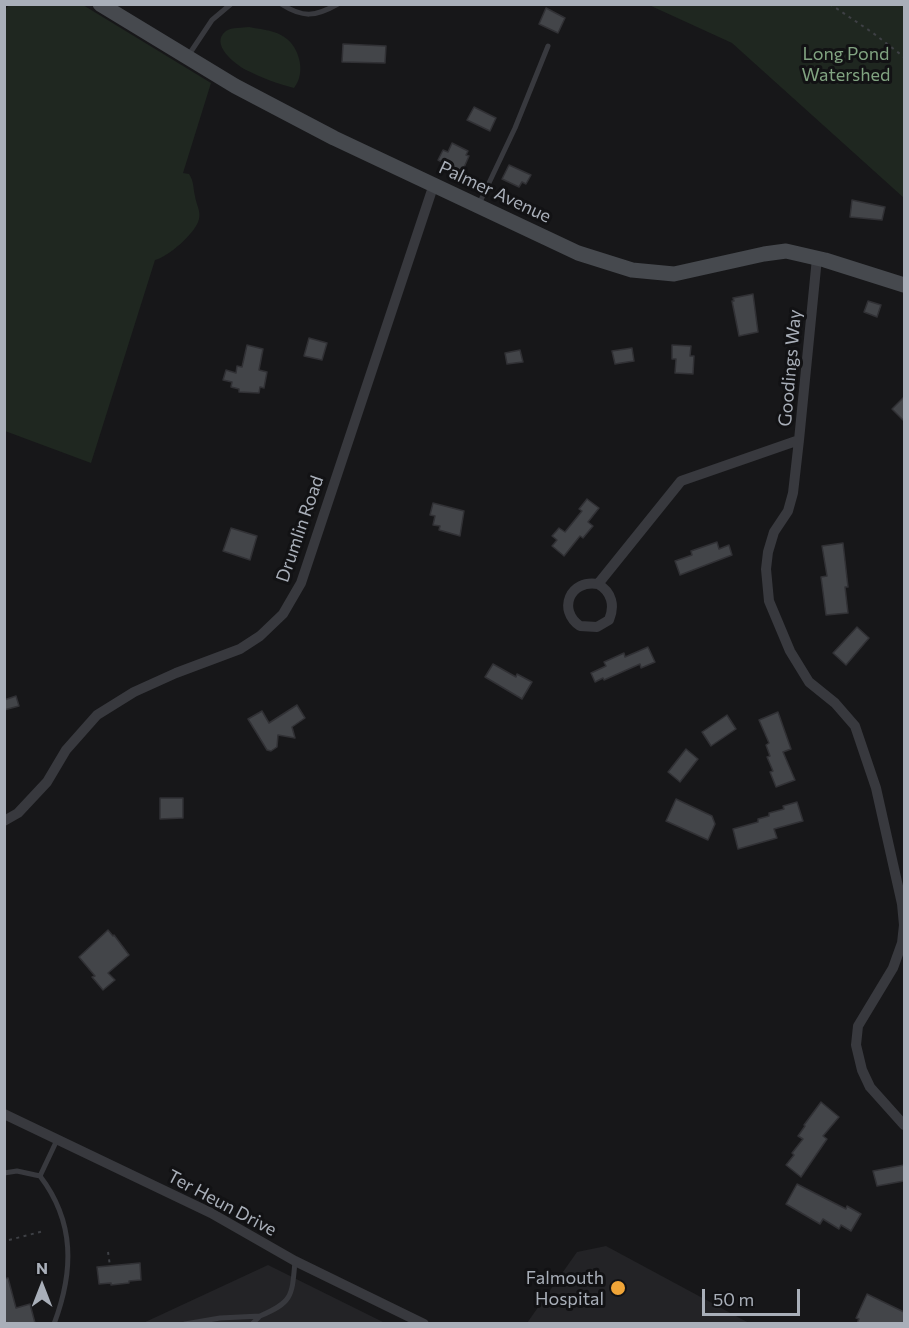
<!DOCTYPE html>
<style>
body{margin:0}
#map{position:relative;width:909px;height:1328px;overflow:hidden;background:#171719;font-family:Commissioner,sans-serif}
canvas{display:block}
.frame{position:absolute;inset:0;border:6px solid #a9afb9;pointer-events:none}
.north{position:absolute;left:12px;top:1256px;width:60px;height:60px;-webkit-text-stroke:4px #121214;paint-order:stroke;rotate:0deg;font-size:16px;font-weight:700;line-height:24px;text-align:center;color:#a9afb9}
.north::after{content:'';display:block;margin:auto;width:21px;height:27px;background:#a9afb9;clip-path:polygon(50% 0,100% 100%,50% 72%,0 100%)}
.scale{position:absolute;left:702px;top:1289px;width:98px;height:27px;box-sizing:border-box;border:3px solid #a9afb9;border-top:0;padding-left:8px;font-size:18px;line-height:21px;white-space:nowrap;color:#a9afb9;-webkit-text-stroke:4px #121214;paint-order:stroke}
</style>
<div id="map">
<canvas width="909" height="1328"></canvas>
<div class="frame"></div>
<div class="north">N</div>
<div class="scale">50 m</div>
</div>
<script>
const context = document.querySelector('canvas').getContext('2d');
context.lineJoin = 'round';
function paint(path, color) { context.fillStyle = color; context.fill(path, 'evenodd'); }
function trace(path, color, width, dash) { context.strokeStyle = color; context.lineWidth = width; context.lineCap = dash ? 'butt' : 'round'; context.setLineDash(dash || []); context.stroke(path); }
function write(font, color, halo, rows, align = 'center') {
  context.font = font + ' Commissioner,sans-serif'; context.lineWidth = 6; context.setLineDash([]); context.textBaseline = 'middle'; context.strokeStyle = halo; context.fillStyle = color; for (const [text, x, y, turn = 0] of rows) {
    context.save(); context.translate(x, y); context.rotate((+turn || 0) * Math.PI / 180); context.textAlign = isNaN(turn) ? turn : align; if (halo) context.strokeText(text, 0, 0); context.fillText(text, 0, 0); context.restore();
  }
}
paint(new Path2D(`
 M606,1246L749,1323H527L577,1252Z
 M268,1265L385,1323L141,1324Z`), '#232326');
paint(new Path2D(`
 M9,5H83L211,83L183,173L189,174C194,181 193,188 195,196C196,204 201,211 199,219C196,233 168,257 155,260L91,463L5,431L4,11Z
 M649,5H904V198L732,43Z
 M249,27C259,29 272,30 281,35C299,44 307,72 294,88C278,84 260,77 246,70C235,64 209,44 226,31C232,27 242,28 249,27Z`), '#1f2720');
const building = new Path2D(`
 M546,8L565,18L558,33L539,24Z
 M343,44L386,46L385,63L342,62Z
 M474,107L496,118L490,131L467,120Z
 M452,143L468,151L466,155L469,156L462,172L438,160L443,150L448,152Z
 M509,165L531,175L526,184L522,182L519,187L502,179Z
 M852,200L885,207L882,220L850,217Z
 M753,294L758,332L739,336L732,301H734L733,298Z
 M868,301L881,305L877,317L864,312Z
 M309,338L327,343L322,360L304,356Z
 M247,345L263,349L259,370L267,372L264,388L260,387L259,393L239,392V389L231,387L232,382L223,380L226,370L236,373L237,366L242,367Z
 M672,345L691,346L690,356H694L693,374L675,373L676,359H672Z
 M632,348L634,361L615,364L612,351Z
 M520,350L523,362L507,364L505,353Z
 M904,397V421L892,409Z
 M587,499L599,508L588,522L593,526L583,538L580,536L564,556L552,546L557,540L552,536L559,528L565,532L582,511L579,509Z
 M433,503L464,511L460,536L439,530L440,526L433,525L435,516L430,515Z
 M231,528L257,536L250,560L223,551Z
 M717,542L719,549L729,545L732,555L680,575L675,561L692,555L691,551Z
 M843,543L848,587H845L848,613L826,615L821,577L827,576L822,546Z
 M857,627L869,638L846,665L833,653Z
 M648,647L655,662L641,668L640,664L604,680L603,678L595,682L591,673L606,666L604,662L624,653L625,657Z
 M493,664L516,677L517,674L532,682L522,699L485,677Z
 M16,696L19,706L4,710V700Z
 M297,705L305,718L292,727L295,738L278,735L277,747L271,751L267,750L248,719L262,711L269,723Z
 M778,712L791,749L783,752L795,780L776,787L770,772L773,771L767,757L770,756L766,745L769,743L759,720Z
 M727,715L736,729L711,746L702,732Z
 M686,749L698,759L680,782L668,772Z
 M160,798H183V818L160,819Z
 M676,799L712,816L715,824L708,840L666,821Z
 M797,802L803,821L774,829L777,838L738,849L733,829L758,822V819L769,816V813L784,809L783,806Z
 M108,930L113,936L114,935L129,955L108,973L115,980L103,990L92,977L95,976L79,957Z
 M821,1102L839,1117L823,1136L827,1139L801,1177L786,1165L794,1155L792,1153L803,1139L798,1136L805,1126L804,1125Z
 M904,1165V1181L877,1186L873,1171Z
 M797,1184L846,1209L847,1206L861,1214L851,1231L841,1225L839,1229L823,1219L820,1224L786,1204Z
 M140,1263L141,1280L129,1281V1283L111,1285V1283L99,1284L97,1267Z
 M8,1278L16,1308L30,1304L35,1323H4V1279Z
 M867,1294L904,1312V1323H857L859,1319L856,1318Z`);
paint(building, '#434549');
trace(building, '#313135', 1.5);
trace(new Path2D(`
 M830,4L873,33L904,57
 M9,1240L44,1231
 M108,1252L110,1266`), '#3e4045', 2, [3, 4.5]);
trace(new Path2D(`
 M281,4C303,18 315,17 338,4
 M188,56L212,20L231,4
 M479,204L515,128L548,46
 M4,1173L17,1171L40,1176C75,1222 74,1271 54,1324
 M40,1176L57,1140
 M260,1316C293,1302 292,1296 295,1261
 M185,1324L220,1318L260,1316L252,1324`), '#38393e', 5);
trace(new Path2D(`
 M799,440L793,493L788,511L774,532L768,552L766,569L769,601L790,651L809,682L835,703L855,726L876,788L902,904L904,925L902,943L893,968L858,1026L856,1045L862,1070L870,1087L904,1125
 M598,584C570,579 557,610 580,626L597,627L609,620C615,606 612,592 598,584L681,481L799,440L817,258
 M4,821L18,813L47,782L66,750L97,715L134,692L176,673L240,649L260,636L283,614L301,583L434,184
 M4,1114L211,1213L295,1261L424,1324`), '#38393e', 10);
trace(new Path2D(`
 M100,4L235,86L334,138L578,253L632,270L674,274L764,254L786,251L825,260L904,285`), '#46494e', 15);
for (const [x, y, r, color] of [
 [618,1288,8,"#f0a538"]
]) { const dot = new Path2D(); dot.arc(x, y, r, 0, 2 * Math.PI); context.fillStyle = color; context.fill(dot); trace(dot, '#121214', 2); }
write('18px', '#81a381', '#121214', [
 ["Long Pond",846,54],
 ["Watershed",846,75]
]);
write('18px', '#a9afb9', '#121214', [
 ["Palmer Avenue",495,192,25],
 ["Goodings Way",790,368,-85],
 ["Drumlin Road",300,529,-71],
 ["Ter Heun Drive",222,1203,28]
]);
write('18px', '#a9afb9', '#121214', [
 ["Falmouth",604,1278],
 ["Hospital",604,1299]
], 'right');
</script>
